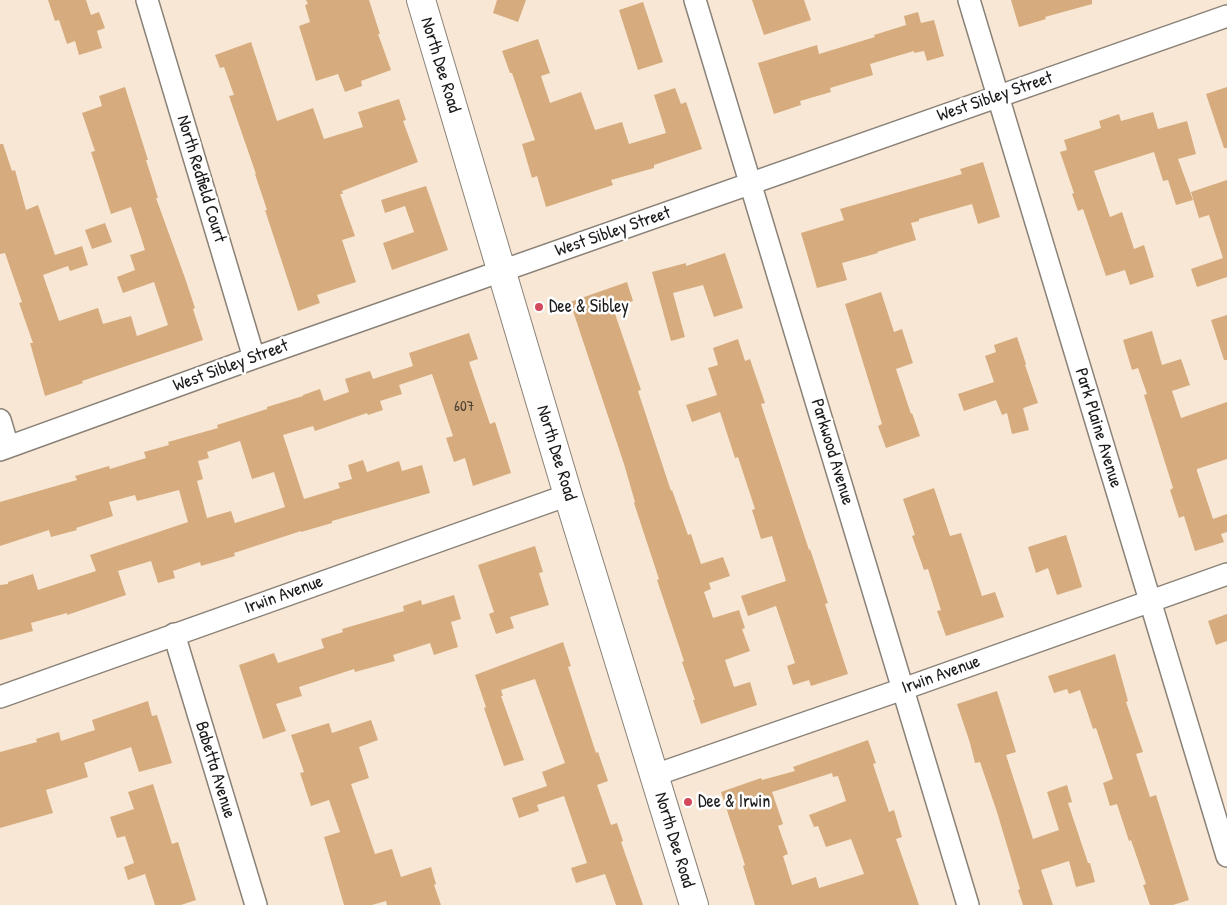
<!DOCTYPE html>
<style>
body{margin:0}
canvas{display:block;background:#f8e7d4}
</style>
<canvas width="1227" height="905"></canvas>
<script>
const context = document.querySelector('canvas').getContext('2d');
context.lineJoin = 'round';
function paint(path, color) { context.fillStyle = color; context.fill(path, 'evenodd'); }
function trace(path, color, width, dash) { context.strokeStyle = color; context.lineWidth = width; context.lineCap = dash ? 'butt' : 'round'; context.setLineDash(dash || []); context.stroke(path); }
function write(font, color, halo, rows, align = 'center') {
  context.font = font + ' "Patrick Hand",sans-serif'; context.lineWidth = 5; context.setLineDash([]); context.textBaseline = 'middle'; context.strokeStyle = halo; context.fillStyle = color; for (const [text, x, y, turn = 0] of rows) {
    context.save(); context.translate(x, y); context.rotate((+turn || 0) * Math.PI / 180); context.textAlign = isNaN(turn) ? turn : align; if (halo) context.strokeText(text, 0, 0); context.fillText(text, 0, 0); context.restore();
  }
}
paint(new Path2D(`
 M48,0H86L91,15L99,12L105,28L97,31L102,48L79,55L75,41L67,44L59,20L55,21Z
 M306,0H369L380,34H378L391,70L361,81L362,86L345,92L338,74L316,81L299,26L310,22L305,5L308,4Z
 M497,0H526L518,22L493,13Z
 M752,0H804L811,20L764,35Z
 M1011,0H1092V4L1045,17L1046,19L1019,27Z
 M643,2L663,62L638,70L619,10Z
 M918,12L921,23L934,20L944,56L927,61L924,51L914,53V51L870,64L873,75L830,88L831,92L800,101L801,105L774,114L758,63L817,45L819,54L875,37L874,35L906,25L904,16Z
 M538,39L550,73L541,76L550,103L581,92L595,130L622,122L629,144L666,133L654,95L675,88L681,104L686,102L702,149L654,165V168L611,180L613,185L546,207L537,176L532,178L522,144L535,140L512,73H510L502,51Z
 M251,42L277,121L313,108L324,139L363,127L358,112L399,99L406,120L403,121L418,162L342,191L343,194H340L355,236L342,240L356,282L317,295L320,303L298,311L265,210H267L255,174H256L229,96L234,95L224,67L220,68L215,55Z
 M125,87L148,160H146L158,198H156L185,278L195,308L193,309L203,340L82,381L83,383L45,396L30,343H33L19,303L22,302L5,253L0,254V144H3L12,171L15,170L26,210L38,205L55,255L82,246L88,265L70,271L68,266L43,275L59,321L98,308L103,324L131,316L137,336L168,325L154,282L123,293L117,277L135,270L130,255L145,250L131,207L111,214L91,152L95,151L82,113L102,106L99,96Z
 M1227,87V148H1224L1206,94Z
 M1153,112L1158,129L1187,121L1196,154L1178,159L1193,200L1176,205L1168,180L1163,181L1154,152L1094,171L1110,217L1122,212L1134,249L1144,245L1154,277L1130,285L1125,270L1106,276L1083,209L1078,211L1072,194L1074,193L1060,152L1067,150L1064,140L1101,128L1099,121L1119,114L1121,121Z
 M983,162L1000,217L978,224L972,204L919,219V221L911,223L916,240L877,252L878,253L842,263L847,280L817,288L801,233L844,220L840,209L962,174L960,169Z
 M1227,180V277L1197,287L1191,269L1223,258L1209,215L1199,218L1191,192Z
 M426,186L448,250L392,270L383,243L414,232L405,206L385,213L381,200Z
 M105,223L112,242L92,249L85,230Z
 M725,253L743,308L714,317L703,285L673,293L685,337L671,341L652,272L686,263V266Z
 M627,282L633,301L613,308L641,390L638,391L671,491L672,490L688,535L691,534L701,564L723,557L730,576L709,583L711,589L704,592L713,618L739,610L745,628L742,629L750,651L725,660L734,687L750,682L757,705L701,724L693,700H695L682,662L684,661L657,580L659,579L634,503L635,502L624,464L570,302Z
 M881,292L894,332L902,329L913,363L896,369L911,414L912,413L920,436L886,448L878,426L882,424L845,304Z
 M1227,315V360H1224L1211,320Z
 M1152,331L1162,365L1181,359L1190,385L1172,391L1181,418L1227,402V459L1197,469V471L1213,519L1227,514V532L1221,534L1224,542L1195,551L1184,516L1179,518L1170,490L1173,488L1144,395L1147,394L1138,368L1132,370L1123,340Z
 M469,333L478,359L469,362L490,424L495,422L511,473L473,486L465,458L454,462L446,438L453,436L432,374L399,385L402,394L380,401L383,410L368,415L367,413L315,431L313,426L283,435L304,499L340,488L338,483L352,479L348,465L363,460L367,472L399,461L402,471L422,465L430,493L332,521V523L301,532V531L234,553L235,556L201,566L200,562L173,571L175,578L158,583L151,561L118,571L126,595L67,615V613L31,623L33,631L0,640V585L8,584V582L33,574L38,590L96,571L90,555L188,522L179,490L137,501L135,495L109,502L113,516L76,528L77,530L51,537L49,530L0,546V502L77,480L75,476L109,466L110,469L146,458L144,452L169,445L168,442L218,428L217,425L267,409V407L303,396V395L320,389L324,401L349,392L345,379L370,371L373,379L413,366L409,353ZM240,441L252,479L274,472L285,507L235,523L231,511L207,518L197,481L203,479L198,461L209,458L207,452Z
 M1017,337L1026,364L1025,365L1038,403L1023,408L1029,430L1012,434L1007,413L1002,415L996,400L964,411L958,394L994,382L985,356L996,352L994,345Z
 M738,339L745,361L750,359L754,371L765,403L761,404L809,550L810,549L828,603L825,604L848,674L811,686L809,680L793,685L787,666L795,663L776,606L748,616L741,596L786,581L772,536L761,539L752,510L755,509L738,457L735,458L720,412L692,422L686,405L717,395L708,368L718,365L713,348Z
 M934,488L950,536L961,533L982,596L995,592L1004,617L946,636L937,611L941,610L928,569L924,570L912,536L915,535L903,499Z
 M1066,535L1082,587L1057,595L1048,568L1036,573L1028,547Z
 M535,546L543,572L539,573L549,605L510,617L514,628L496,634L489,614L494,612L478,565Z
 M454,595L461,619L451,622L458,647L434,655L430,643L393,655L395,661L355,672L354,669L299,687L302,696L276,704L286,731L263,739L239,665L274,653L278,663L324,648L321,639L343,632L342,629L404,611L403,606L421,600L422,605Z
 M1227,614V641L1216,645L1208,621Z
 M563,642L571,666L568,667L596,753L598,752L608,781L597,785L611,825L617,823L623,841L621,842L643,905H616L605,874L576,883L571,868L587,863L564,796L537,805L539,811L519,818L512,798L547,786L542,772L565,763L535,679L501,690L503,696H501L524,760L504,766L484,708L486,707L475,675Z
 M1115,654L1128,701L1126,702L1143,752L1136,754L1150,797L1156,795L1189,900L1173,905H1150L1143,885L1146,884L1131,840L1129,841L1117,804L1110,806L1103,783L1113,779L1096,728L1093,729L1080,690L1069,694L1067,689L1054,693L1048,676Z
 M997,691L1016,752L1006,755L1033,839L1059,830L1047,792L1067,785L1072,802L1068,803L1088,863H1090L1095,882L1076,887L1069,861L1041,870L1053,905H1023L1018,890L1020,889L997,812L980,762L975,763L970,743L957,704Z
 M148,701L152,716L157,715L172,763L139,772L131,747L84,763L88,777L46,790L53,813L0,828V752L37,742L36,739L59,732L61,741L95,730L92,720Z
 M371,720L378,740L359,747L369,778L351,784L375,854L392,849L401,877L431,867L436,884L434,885L441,905H387L386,901L372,905H344L324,837L340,832L329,800L311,806L300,773L304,772L291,735L329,723L332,733Z
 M868,740L876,763L873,764L889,812L894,810L902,837L896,839L919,905H755L743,866L745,865L721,792L761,778L762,780L795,771L793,767ZM832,773L833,777L838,776L846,801L809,815L814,827L818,826L826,847L851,839L864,874L819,888L816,877L792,885L783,856L788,854L778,826L783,824L772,792Z
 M153,784L172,844L178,842L196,900L181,905H155L145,874L128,880L124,867L134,863L125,836L117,838L110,817L134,809L128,792Z`), '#d6ac7e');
const street = new Path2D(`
 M147,0L254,358
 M695,0L968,905
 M969,0L1227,856
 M0,420L8,447
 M0,450L254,358L1227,16
 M174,634L256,905
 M0,697L568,495
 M655,775L903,689L1227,574`);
const secondary = new Path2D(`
 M421,0L568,495L694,905`);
trace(street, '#8a8278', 24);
trace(secondary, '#8a8278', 30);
trace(street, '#fff', 21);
trace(secondary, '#fff', 28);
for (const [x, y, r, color] of [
 [539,307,5,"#d1495b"],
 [688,802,5,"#d1495b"]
]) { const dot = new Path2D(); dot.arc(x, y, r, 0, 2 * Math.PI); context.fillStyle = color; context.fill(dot); trace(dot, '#fff', 2); }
write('15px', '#4a4034', null, [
 ["607",464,407]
]);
write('18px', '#1c1c1c', '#fff', [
 ["North Dee Road",440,65,73],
 ["West Sibley Street",995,97,-19],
 ["North Redfield Court",201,179,73],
 ["West Sibley Street",613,232,-19],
 ["West Sibley Street",231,366,-20],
 ["Park Plaine Avenue",1098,428,73],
 ["Parkwood Avenue",832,452,73],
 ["North Dee Road",556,453,73],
 ["Irwin Avenue",284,595,-20],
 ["Irwin Avenue",941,675,-20],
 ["Babetta Avenue",215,770,73],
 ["North Dee Road",674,840,73]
]);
write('18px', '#1c1c1c', '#fff', [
 ["Dee & Sibley",549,307],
 ["Dee & Irwin",698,802]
], 'left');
</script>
